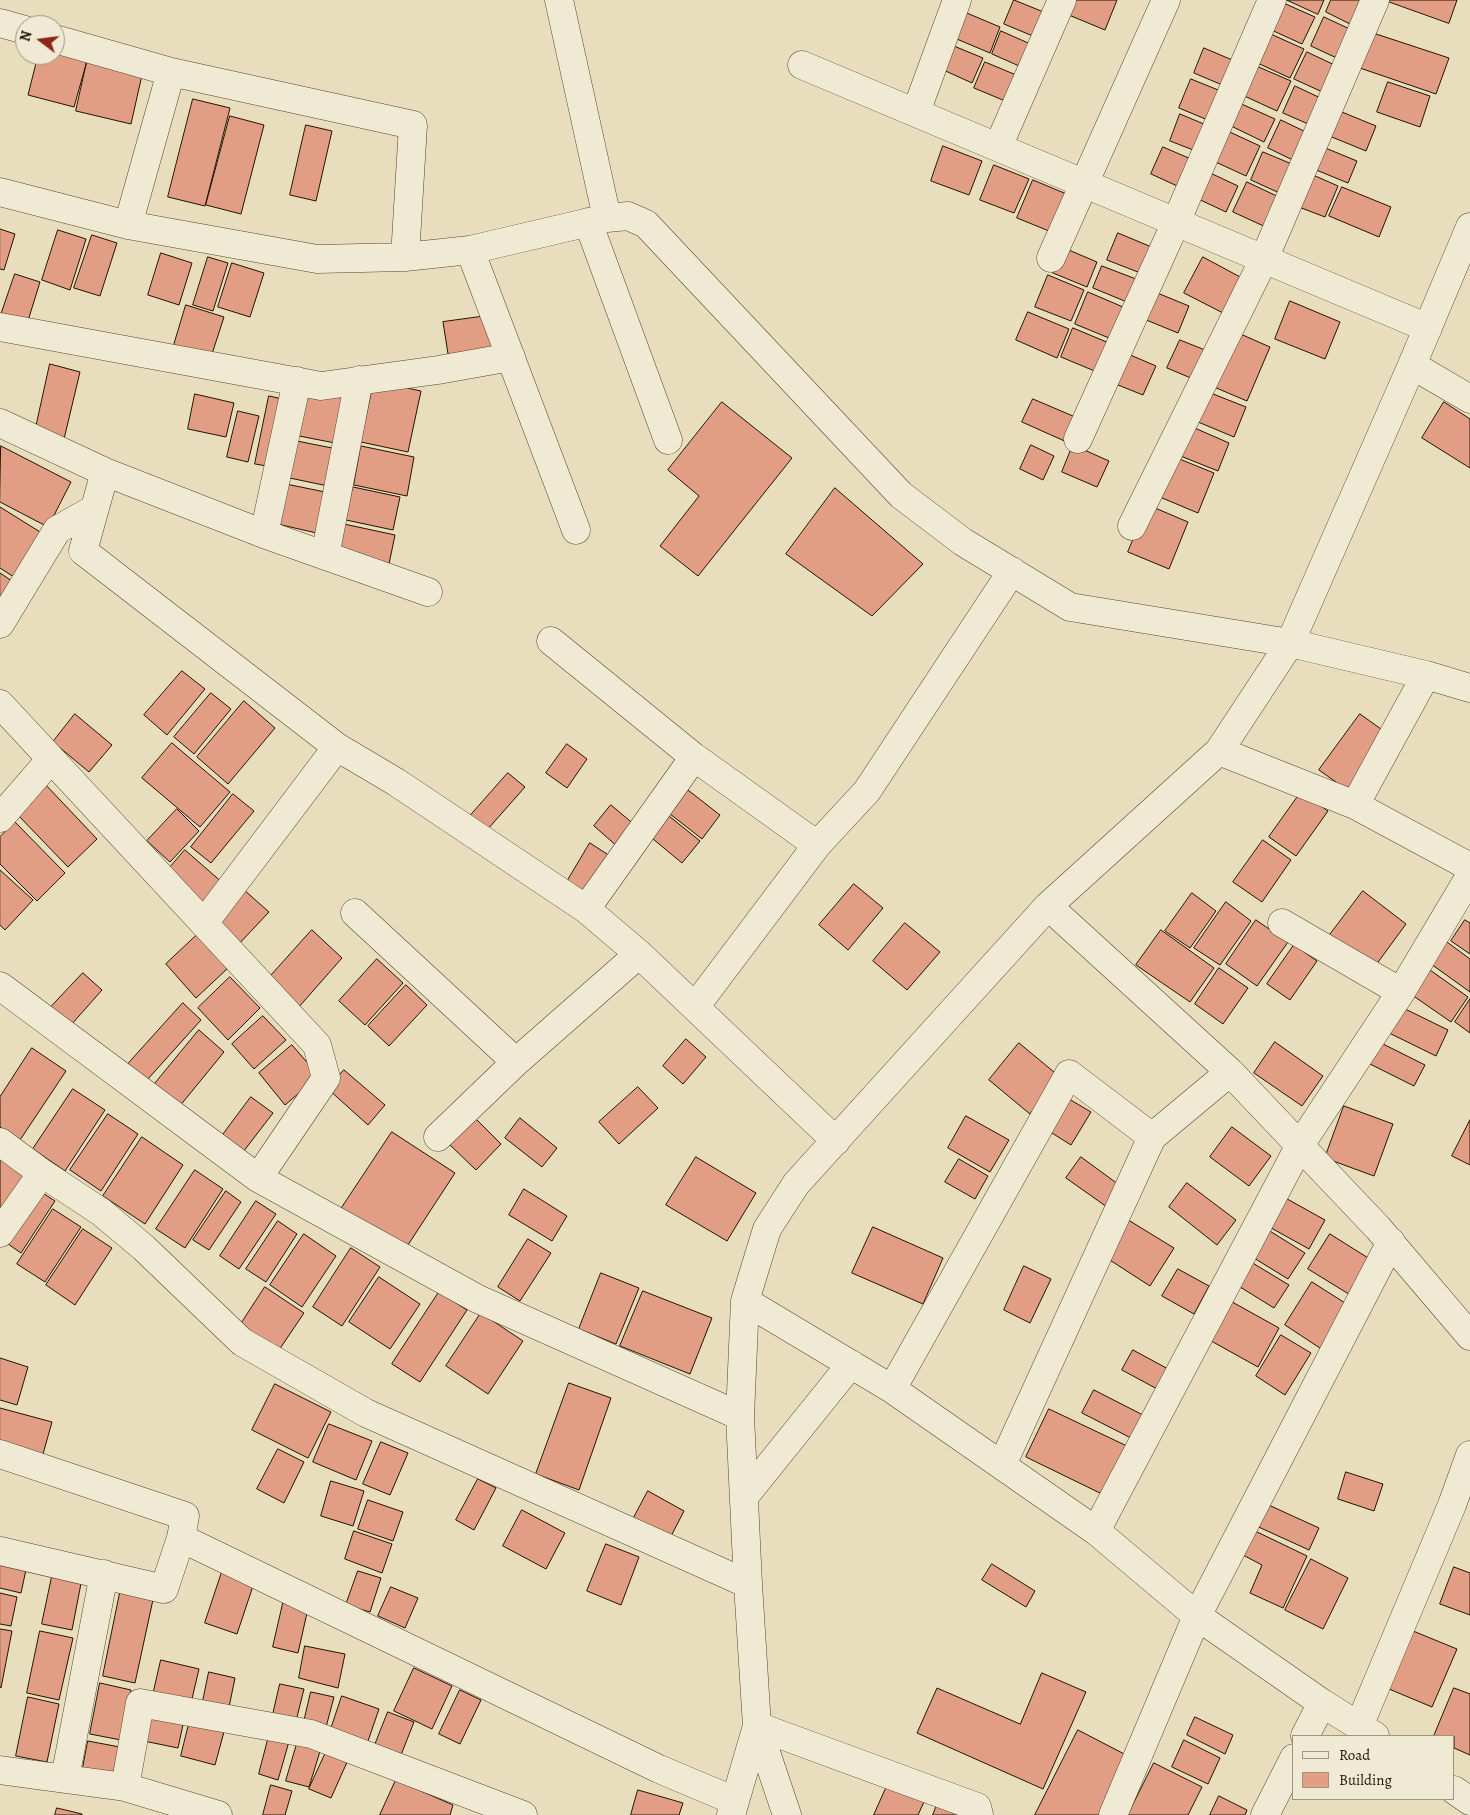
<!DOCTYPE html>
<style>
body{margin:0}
#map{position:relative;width:1470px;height:1815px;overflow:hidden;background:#e8debd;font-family:Alegreya,serif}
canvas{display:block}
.legend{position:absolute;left:1292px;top:1735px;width:162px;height:65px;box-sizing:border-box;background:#f0ead4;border:1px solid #9e947f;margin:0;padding:6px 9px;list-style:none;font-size:15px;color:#231300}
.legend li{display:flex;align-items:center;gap:10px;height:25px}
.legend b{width:25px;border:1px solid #9e947f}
.north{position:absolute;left:15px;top:15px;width:50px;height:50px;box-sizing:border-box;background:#f0ead4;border:1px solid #9e947f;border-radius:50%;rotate:285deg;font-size:14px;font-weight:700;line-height:20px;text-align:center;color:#231300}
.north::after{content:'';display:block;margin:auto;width:18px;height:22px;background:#8f2418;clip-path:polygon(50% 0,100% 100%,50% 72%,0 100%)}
</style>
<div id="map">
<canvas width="1470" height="1815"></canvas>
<ul class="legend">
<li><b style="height:6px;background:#f0ead4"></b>Road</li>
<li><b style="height:14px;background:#e29e84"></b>Building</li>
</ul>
<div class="north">N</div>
</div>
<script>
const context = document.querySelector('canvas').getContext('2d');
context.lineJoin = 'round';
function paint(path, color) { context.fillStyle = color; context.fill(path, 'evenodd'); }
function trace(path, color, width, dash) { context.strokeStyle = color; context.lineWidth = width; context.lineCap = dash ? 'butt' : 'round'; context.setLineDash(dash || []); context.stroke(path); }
const building = new Path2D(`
 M1014,0L1051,15L1040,39L1004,24Z
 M1070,0H1117L1105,30L1064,13Z
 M1287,0H1324L1318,14Z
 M1331,0H1368L1356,27L1326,12Z
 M1384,0H1457L1449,23Z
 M1279,1L1315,17L1302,44L1267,28Z
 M962,11L1000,27L990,53L952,37Z
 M1324,17L1354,31L1341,60L1311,46Z
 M1001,31L1035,46L1026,69L992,54Z
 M1264,31L1304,49L1290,78L1251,60Z
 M1367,31L1449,58L1436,94L1354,66Z
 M949,44L983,58L972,83L939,68Z
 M1204,48L1237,62L1227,87L1194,73Z
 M1307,52L1341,68L1329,95L1294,79Z
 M55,53L87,61L74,107L28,95L38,55H55Z
 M89,53L144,66L131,124L76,111Z
 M985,62L1021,77L1010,103L974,88Z
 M1254,65L1291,81L1277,111L1240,94Z
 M1191,79L1228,94L1215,123L1179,108Z
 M1388,82L1430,96L1420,127L1377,112Z
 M1295,86L1327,101L1315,127L1283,113Z
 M193,99L230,108L205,206L168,197Z
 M1237,102L1275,119L1264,142L1227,124Z
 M1337,110L1376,126L1366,151L1327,135Z
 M1180,114L1211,127L1201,153L1170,141Z
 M230,116L264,125L241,214L206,205Z
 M1281,120L1312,135L1299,163L1268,148Z
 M306,125L332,131L316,201L290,195Z
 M1221,128L1260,146L1246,176L1207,158Z
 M1318,145L1357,161L1348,183L1309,167Z
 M943,146L982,161L969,195L931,181Z
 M1163,147L1198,162L1186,190L1151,174Z
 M1263,152L1299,167L1286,196L1251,180Z
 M994,165L1029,179L1014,213L980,200Z
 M1206,171L1238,186L1226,212L1194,197Z
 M1304,171L1338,186L1325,217L1291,204Z
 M1033,180L1069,195L1054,233L1017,218Z
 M1247,182L1281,198L1268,228L1233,212Z
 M1342,187L1391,207L1379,237L1329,216Z
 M0,229L15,234L4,270L0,269Z
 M58,230L86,239L70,290L42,280Z
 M1118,233L1154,248L1143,274L1107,260Z
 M92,235L117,243L100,296L74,288Z
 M1064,248L1097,262L1087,287L1053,273Z
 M161,253L192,263L179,305L148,295Z
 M208,257L228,263L213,311L193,305Z
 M1203,257L1242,278L1223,313L1184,293Z
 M232,263L264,273L250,317L218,307Z
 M1102,266L1136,279L1127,302L1093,288Z
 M15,274L40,282L27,324L1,315Z
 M1048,275L1084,290L1071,321L1035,307Z
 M1150,290L1189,306L1178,333L1139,317Z
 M1088,292L1123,307L1109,338L1075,324Z
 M1290,301L1340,322L1325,359L1275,339Z
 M186,305L224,317L211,357L174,345Z
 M1028,312L1069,329L1057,358L1016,340Z
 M487,316L493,352L449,360L443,322Z
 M1073,328L1109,343L1097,372L1061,357Z
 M1229,329L1270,347L1247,401L1207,384Z
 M1180,340L1210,352L1198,381L1167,368Z
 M1121,351L1156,366L1143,395L1108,381Z
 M50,364L80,372L64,439L35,432Z
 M374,381L421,391L408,452L361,442Z
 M300,388L344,397L335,443L289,434Z
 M1203,390L1246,407L1234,437L1191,419Z
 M195,394L234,403L226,437L188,429Z
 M269,396L287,400L273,467L255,464Z
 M1033,399L1080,419L1069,443L1022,422Z
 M722,402L792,458L698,576L660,546L699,496L668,470Z
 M1444,402L1470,419V468L1422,438Z
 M238,411L259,416L248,462L227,457Z
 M1190,426L1229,443L1218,471L1178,455Z
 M287,439L337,449L328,486L280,476Z
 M1031,445L1054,456L1043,480L1020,469Z
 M1073,445L1109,461L1097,487L1062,472Z
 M1,446L71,482L48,527L0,502Z
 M361,446L414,457L407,496L354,485Z
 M1172,456L1214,473L1198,513L1155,495Z
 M281,483L330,493L321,534L273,523Z
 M353,487L400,497L393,530L346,520Z
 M835,488L923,564L872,616L786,554Z
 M1148,505L1188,522L1169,569L1128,552Z
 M0,507L45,535L17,579L0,568Z
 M344,524L395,535L389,564L337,553Z
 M0,573L12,581L0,598Z
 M182,671L205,689L167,735L144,715Z
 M211,693L231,709L194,754L174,737Z
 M244,701L275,728L228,784L197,757Z
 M75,714L112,745L89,772L53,742Z
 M1360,714L1388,734L1347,790L1319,770Z
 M172,743L230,792L200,827L142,778Z
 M567,744L587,759L567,788L546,773Z
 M508,773L525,787L487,830L470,816Z
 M44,783L97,839L68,867L15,812Z
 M684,787L720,815L702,839L665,810Z
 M1301,792L1328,811L1296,856L1269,837Z
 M233,794L254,811L211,863L191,847Z
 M611,805L636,826L618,847L594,826Z
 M177,809L199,831L170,862L147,841Z
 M664,812L700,841L682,863L647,834Z
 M15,822L65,873L37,901L0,864V837Z
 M1263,840L1291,860L1262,902L1233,882Z
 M590,843L610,856L586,898L565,885Z
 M185,850L224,884L205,905L166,872Z
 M0,870L33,900L5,930L0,925Z
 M854,884L883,908L848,950L819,925Z
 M243,889L269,912L237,946L212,923Z
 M1363,891L1406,924L1373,969L1329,936Z
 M1192,893L1216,911L1190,948L1165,931Z
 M1226,902L1251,921L1220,965L1194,948Z
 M1256,920L1288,942L1257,986L1226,964Z
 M1465,920L1470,923V954L1451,941Z
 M905,923L940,952L907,990L873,961Z
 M312,930L342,958L298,1008L267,980Z
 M1161,930L1214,968L1190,1002L1136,965Z
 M198,934L228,968L196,998L166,964Z
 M1447,942L1470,959V992L1431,964Z
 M1294,945L1317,961L1290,1000L1267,984Z
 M377,959L403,983L365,1025L339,1001Z
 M1219,968L1248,988L1223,1024L1195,1004Z
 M1430,970L1468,997L1451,1022L1412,995Z
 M83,973L102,990L71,1025L51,1007Z
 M230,977L260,1008L228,1040L198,1008Z
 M406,985L427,1005L389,1046L368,1026Z
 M1470,999V1033L1455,1022Z
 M183,1003L201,1020L147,1080L128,1064Z
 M1397,1005L1448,1030L1436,1056L1385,1031Z
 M263,1016L286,1040L254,1069L232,1044Z
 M199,1030L224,1052L179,1107L153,1086Z
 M686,1039L706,1057L683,1084L663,1066Z
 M1373,1039L1425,1065L1414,1086L1362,1060Z
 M1275,1042L1323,1076L1302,1106L1254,1073Z
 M1019,1043L1060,1077L1030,1114L989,1080Z
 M292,1045L319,1076L285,1105L259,1073Z
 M32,1048L66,1071L20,1140L0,1127V1097Z
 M344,1070L385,1105L368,1125L328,1089Z
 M638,1087L658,1108L619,1144L599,1122Z
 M73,1089L105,1110L65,1171L33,1149Z
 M1064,1096L1091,1112L1071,1145L1044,1128Z
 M251,1097L273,1113L240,1156L219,1140Z
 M1344,1106L1393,1124L1374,1176L1325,1158Z
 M108,1114L138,1134L101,1191L70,1170Z
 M473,1116L501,1144L476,1170L447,1142Z
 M966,1116L1009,1140L990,1172L948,1148Z
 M520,1118L557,1148L542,1167L505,1138Z
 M1470,1120V1165L1452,1156Z
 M1232,1127L1271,1156L1249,1186L1210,1157Z
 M392,1132L455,1173L404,1251L341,1209Z
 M142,1137L183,1165L145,1224L103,1196Z
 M6,1152L37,1175L0,1227V1160Z
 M696,1157L756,1193L727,1241L666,1205Z
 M1081,1157L1122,1187L1107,1207L1066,1178Z
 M959,1159L988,1176L975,1199L945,1182Z
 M195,1170L223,1189L185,1248L156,1229Z
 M1187,1183L1236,1220L1217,1245L1169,1207Z
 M35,1188L55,1201L21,1253L1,1239Z
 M524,1189L567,1216L552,1241L509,1215Z
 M226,1191L241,1202L209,1250L193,1240Z
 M1280,1195L1325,1220L1309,1249L1264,1224Z
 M256,1201L276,1214L239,1269L220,1256Z
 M53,1209L81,1227L45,1282L17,1264Z
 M1125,1218L1174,1248L1150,1286L1102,1255Z
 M278,1221L297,1234L266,1282L246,1269Z
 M873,1227L943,1258L923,1304L852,1273Z
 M1265,1228L1305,1253L1288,1279L1249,1255Z
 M83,1229L112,1248L75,1305L46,1285Z
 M304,1234L336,1256L302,1307L270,1285Z
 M1330,1234L1373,1261L1352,1296L1308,1269Z
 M528,1239L551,1253L520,1301L498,1287Z
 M351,1248L380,1267L342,1326L313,1307Z
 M1246,1259L1289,1285L1274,1308L1232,1282Z
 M1024,1266L1051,1279L1030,1323L1004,1310Z
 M1178,1269L1209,1286L1194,1314L1162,1296Z
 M601,1273L639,1288L616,1344L579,1329Z
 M379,1277L420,1304L390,1349L349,1322Z
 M1312,1282L1353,1308L1326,1352L1285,1325Z
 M265,1287L304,1313L277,1353L239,1327Z
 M643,1291L712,1318L690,1374L620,1346Z
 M439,1292L467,1310L420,1382L392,1364Z
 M1225,1298L1279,1328L1258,1367L1204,1337Z
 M481,1313L523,1341L488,1394L446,1366Z
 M1281,1335L1311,1353L1285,1395L1256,1376Z
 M1133,1350L1170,1370L1159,1390L1122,1370Z
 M0,1358L28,1367L17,1405L0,1400Z
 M569,1383L611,1398L579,1490L536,1474Z
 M275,1384L331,1412L308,1458L252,1430Z
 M1094,1390L1143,1415L1131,1438L1082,1413Z
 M0,1408L52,1422L41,1461L0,1449Z
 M1049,1409L1127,1446L1104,1495L1026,1457Z
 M329,1424L372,1441L356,1480L313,1462Z
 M381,1442L408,1453L390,1495L363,1484Z
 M278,1449L304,1462L284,1503L257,1489Z
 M1346,1472L1383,1484L1374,1511L1338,1499Z
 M478,1479L496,1488L474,1530L456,1520Z
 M331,1481L364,1491L353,1526L321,1516Z
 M648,1491L684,1511L667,1544L630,1525Z
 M368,1500L403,1512L393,1541L358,1529Z
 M1262,1502L1319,1528L1309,1550L1252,1524Z
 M522,1510L565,1533L546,1569L503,1546Z
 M1253,1530L1307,1556L1283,1608L1250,1593L1262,1565L1241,1554Z
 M354,1531L392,1544L382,1573L345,1559Z
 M606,1544L639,1557L621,1605L587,1591Z
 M0,1558L27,1565L21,1593L0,1588Z
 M1311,1559L1348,1578L1323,1629L1285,1610Z
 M992,1564L1035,1591L1026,1607L982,1580Z
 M54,1567L83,1573L72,1630L42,1624Z
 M1454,1567L1470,1573V1615L1440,1604Z
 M358,1571L381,1578L370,1612L346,1605Z
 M222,1572L254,1583L237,1634L205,1623Z
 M391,1587L418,1598L405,1628L378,1616Z
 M121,1588L154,1595L135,1683L103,1676Z
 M0,1593L17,1597L11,1626L0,1624Z
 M284,1599L309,1604L298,1653L273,1647Z
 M0,1629L12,1631L1,1688L0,1687Z
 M40,1631L73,1638L59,1700L27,1693Z
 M1413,1631L1457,1649L1432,1707L1389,1689Z
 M305,1646L345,1654L338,1688L299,1678Z
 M161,1660L199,1669L191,1703L153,1695Z
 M414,1668L452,1686L432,1729L394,1711Z
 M209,1672L235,1678L228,1712L202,1706Z
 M1042,1673L1086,1692L1043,1789L917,1733L937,1688L1020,1724Z
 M100,1683L131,1690L121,1740L90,1734Z
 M280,1684L304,1689L295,1725L272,1719Z
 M1454,1688L1470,1694V1755L1454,1748V1736H1434Z
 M460,1690L481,1700L460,1744L439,1734Z
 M311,1692L334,1697L325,1731L303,1726Z
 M342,1696L379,1709L367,1744L330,1732Z
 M28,1697L59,1704L47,1762L16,1756Z
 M145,1711L184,1720L178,1748L139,1740Z
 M388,1712L414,1722L399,1760L373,1750Z
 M1195,1717L1233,1735L1225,1754L1187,1735Z
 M190,1720L225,1728L215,1765L181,1756Z
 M1078,1730L1132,1758L1104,1815H1035Z
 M270,1732L290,1738L278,1780L259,1774Z
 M299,1737L322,1745L309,1787L286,1781Z
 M1184,1740L1220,1758L1208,1784L1172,1767Z
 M88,1741L125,1748L118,1781L82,1773Z
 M327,1750L348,1760L331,1798L309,1789Z
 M1154,1763L1202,1787L1188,1815H1128Z
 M396,1780L453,1805L450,1815H380Z
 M271,1785L292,1791L285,1815H263Z
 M887,1786L924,1802L918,1815H874Z
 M638,1790L683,1803L679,1815H631Z
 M1219,1796L1247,1810L1245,1815H1210Z
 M937,1805L959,1815H933Z
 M57,1808L82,1814V1815H55Z`);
paint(building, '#e29e84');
trace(building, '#231300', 1);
const minor = new Path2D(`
 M0,23L25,30
 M55,39L171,72L413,125L405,257
 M802,65L1428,328
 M916,112L957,0
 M998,147L1062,0
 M0,192L128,225L317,259L405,257L470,250L607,218L559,0
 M607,218L628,216L646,224L901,495L963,542L1070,607L1290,643L1426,675L1470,688
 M588,222L668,440
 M128,225L171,72
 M470,250L576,530
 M1051,258L1166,0
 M0,327L321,386L438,370L511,357
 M1412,365L1470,399
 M0,423L105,472L264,534L428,592
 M1078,439L1176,222L1272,0
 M105,472L83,551L337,747L396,782L586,909L639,954L836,1141
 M1132,526L1264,259L1375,0
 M264,534L297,381
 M325,556L359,380
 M0,624L57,530L94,509
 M551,641L694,757L817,845L695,1007
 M0,704L317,1045L326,1078L258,1178
 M1219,751L1355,805L1470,867
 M1355,805L1426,675
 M0,818L51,759
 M817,845L867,791L1012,571
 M1048,906L1230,1072L1378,1228L1470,1336
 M586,909L694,757
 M355,913L516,1062
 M204,923L337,747
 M1282,923L1401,992
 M0,986L258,1178L478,1299L740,1416
 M438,1137L516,1062L639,954
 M0,1142L42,1173L101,1212L144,1248L242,1342L366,1413L748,1584
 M0,1233L42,1173
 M745,1301L892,1389L1096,1531L1197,1616L1322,1703L1375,1736
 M892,1389L1069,1074L1152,1137
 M0,1454L185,1516L181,1538
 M1002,1465L1152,1137L1230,1072
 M744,1497L851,1364
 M1096,1531L1300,1145L1401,992L1470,876
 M0,1551L164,1589L181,1538L659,1769L735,1801
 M1359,1726L1452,1505L1470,1455
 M1305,1736L1322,1703
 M0,1770L125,1787L218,1815
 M65,1778L104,1574
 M125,1787L140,1703L311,1734L523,1815
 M1454,1790L1470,1801
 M731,1815L757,1726L977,1807L979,1815
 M787,1815L757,1726L748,1584L740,1416L745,1301L767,1229L796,1184L1048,906L1219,751L1290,643L1412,365L1470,227
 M1113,1815L1197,1616L1391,1242
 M1265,1815L1294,1758`);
trace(minor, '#54462f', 29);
trace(minor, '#f0ead4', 28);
</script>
